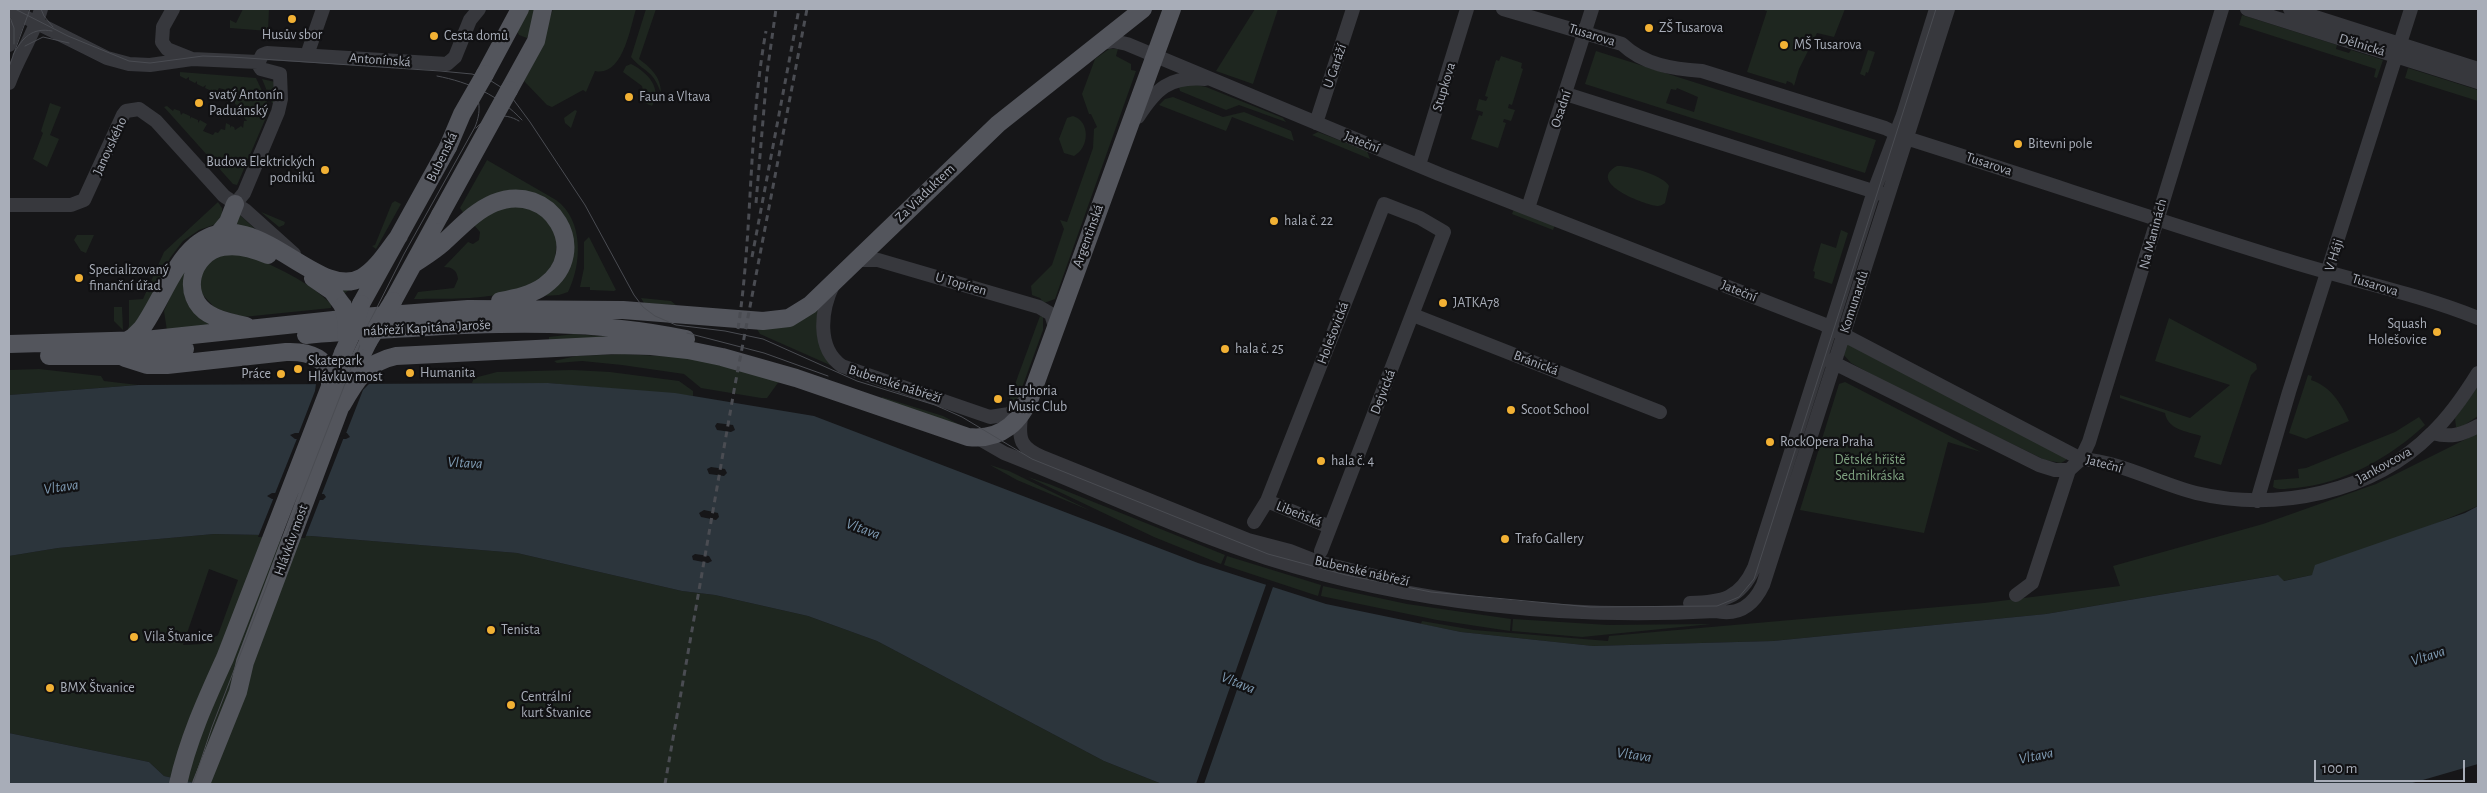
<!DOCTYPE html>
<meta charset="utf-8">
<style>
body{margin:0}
#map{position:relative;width:2487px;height:793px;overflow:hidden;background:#161618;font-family:"Alegreya Sans",sans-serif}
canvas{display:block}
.frame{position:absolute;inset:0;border:10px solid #a8adb8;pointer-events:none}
.scale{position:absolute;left:2314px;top:760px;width:151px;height:22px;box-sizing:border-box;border:2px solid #a8adb8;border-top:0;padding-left:6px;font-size:15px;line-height:18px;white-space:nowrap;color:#a8adb8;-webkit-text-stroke:4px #111113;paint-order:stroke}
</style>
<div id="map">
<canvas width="2487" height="793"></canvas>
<div class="frame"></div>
<div class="scale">100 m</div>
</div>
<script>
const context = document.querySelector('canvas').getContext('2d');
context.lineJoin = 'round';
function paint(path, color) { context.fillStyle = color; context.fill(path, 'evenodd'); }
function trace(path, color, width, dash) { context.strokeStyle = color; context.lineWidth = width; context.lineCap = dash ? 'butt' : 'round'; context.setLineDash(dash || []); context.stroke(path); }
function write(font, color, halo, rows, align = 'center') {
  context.font = font + ' "Alegreya Sans",sans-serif'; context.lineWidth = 4.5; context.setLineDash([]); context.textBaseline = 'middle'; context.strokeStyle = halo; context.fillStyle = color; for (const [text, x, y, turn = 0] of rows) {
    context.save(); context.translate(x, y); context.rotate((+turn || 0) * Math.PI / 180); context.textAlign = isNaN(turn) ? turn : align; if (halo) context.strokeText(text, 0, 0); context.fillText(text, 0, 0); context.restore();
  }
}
paint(new Path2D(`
 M243,9H269L268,31L230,28V20L236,23Z
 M525,9H539L527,38L519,35L517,31Z
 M553,9H636C630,28 623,77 595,71L586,92L583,90L552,107L547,105L524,81L534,62Z
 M646,9H656L639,59C651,68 661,77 661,93C652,68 644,73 631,57Z
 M1255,9H1278L1253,84L1216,71Z
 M1761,9H1845L1834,37L1817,33L1799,69L1794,86L1792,83L1787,81L1786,84L1747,72L1767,11Z
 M2242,15L2337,45L2336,49L2349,53L2351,50L2383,60L2377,78L2374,77L2376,69L2239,25Z
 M1109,49H1118L1116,56L1131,64V70L1136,71L1055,299L1044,303L1040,298L1032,295L1031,286L1052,265L1064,229L1060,220L1067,222L1093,148L1094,129L1097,127L1091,114H1089L1082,94L1095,59Z
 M1868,50L1875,52L1868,73L1866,72L1865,76L1860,74Z
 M1596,51L1876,140L1865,173L1585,84ZM1677,88L1698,97L1694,112L1666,103L1671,89L1676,90Z
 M1501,56L1522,63L1521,68L1523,69L1512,105L1509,104L1508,108L1515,110L1511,121L1504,119L1503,122L1506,123L1498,148L1471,139L1479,115L1482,116L1483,112L1476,110L1479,99L1486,101L1488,97L1485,96L1496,60L1499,61Z
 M631,64C647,72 663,88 652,106L645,103L642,86L623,72L626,66Z
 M2408,68L2478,90V101L2405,78Z
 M180,72L256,78L270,108L237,185L233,184L164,107L167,106L173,111L174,109L180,111L181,115L183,113L190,116V119L191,117L198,120V123L200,120L207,124L203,131L213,135L215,132L218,133L221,129L225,130L226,123L230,125V128L231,126L234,127L235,130L241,126L243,128L244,121H247L242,115L244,113L237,112L238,109L236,112L233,110L237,105L235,104V99H230L233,92L219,88L216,93L213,91L214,89L212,91L205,88L206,85L203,87L197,84V81L195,83L189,80V77L186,79L180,76Z
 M262,79L275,82V104L272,103Z
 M1192,84L1206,87L1283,118L1286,122L1239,105L1226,110L1180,91L1179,87Z
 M1173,97L1223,117L1244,112L1291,131L1294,141L1232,117L1226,131L1159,105L1165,99Z
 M50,103L61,107L50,135L59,139L47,167L33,159L43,133L41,131Z
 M575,110L577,111L571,128L565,123L564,118Z
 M1073,116C1090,121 1090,147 1074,156L1064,153L1059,139L1067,118Z
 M1318,132L1367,151L1370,159L1312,135Z
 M487,160L556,200C584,220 582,264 568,292L559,295L543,296L569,264L538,195C509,185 490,201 464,214L460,208Z
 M1617,166C1628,165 1665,176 1669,186L1665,203C1662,205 1661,206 1657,206C1646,205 1585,183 1617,166Z
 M395,201L401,204L376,249L372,246L375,245L392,203Z
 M218,202L222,208V218L216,224L199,230L183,241L170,258L144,314L126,333L129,326V300L143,299L164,252Z
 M510,204L540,212C545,218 553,226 556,234C558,238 556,245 556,249C555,305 452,298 414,299L418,292L454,288L458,279C457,270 452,267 444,267L468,242L473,244L479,240L480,232L474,225L479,219Z
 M1514,209L1555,225L1553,230L1512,214Z
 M261,212L285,222L284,225L279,227Z
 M243,213L241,216L267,240L232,223L235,215Z
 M1841,230L1848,233L1832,284L1814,278L1815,272L1813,271L1821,243L1836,248Z
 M77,235H94L86,253L81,251L74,240Z
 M233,235C273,239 309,279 349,287V290L344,294C332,281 250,237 233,237C216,237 200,245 191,259C182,271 181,288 187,302C192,313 204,318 210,326L167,331L164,311L185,263L202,244L221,237Z
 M589,237L616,290L614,291L590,290V287H580L584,268V242Z
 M246,254C276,267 308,281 331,304V308L243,317L215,308L202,294L199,281L204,267L219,255Z
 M641,298L671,301L676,305L644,303Z
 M114,307H122L123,330L114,321Z
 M817,307L839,369L760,334L755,326Z
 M1040,316L1043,317V330L1019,396L1013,404L1007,406Z
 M2169,318L2256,364L2257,369L2251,375L2221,465L2194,457L2201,436C2186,431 2168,430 2165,413L2120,398V395L2190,418L2230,385L2155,361Z
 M574,334L612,337L549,345V337Z
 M1848,344L2066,457V460L2061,463L2045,460L1887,383L1851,363L1842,353L1844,346Z
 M623,354L696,358L780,380L767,398H761L701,388L684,374L622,365L582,361L557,363L554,361L576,356Z
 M39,369L101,376L104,381L138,385L9,395V370Z
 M572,370L610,372L679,381L693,391V396L548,383H472L474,378L497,372Z
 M2308,375L2312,376L2311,380C2330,386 2341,403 2349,421L2306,439L2289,433Z
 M1845,382L1981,452L1948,442L1924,533L1800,510L1839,384Z
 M2478,386V416L2460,428L2456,427L2455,418Z
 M882,397L943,416L966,428L881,399Z
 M2419,417L2425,425C2389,458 2345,483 2296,488C2288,488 2280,491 2273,487L2274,480L2299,478L2298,469L2306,468L2395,432Z
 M2478,433V506L2312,575L2283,581L2277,575L2046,614L1773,641L1593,646L1461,632L1421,624L1422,621L1474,630L1608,641L1609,636L1984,603L2120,586L2113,566L2263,524L2376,484Z
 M990,465L1009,471L1091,511L1017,480Z
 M1028,477L1049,484L1225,555L1221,564L1154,537Z
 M214,534L311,536L517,553L682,591L715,595L808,616L877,641L1104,761L1162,784H200L164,776L149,762L9,733V556L58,548ZM209,569L238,580L218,635L203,644L183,645Z
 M1227,556L1321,585L1318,596L1224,565Z
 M1323,586L1407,604L1511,619L1510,631L1437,620L1321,596Z
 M1513,619L1608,625L1711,624L1582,637L1512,631Z`), '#1e261f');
paint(new Path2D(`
 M548,383L675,393L814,416L1198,563L1326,604L1461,632L1593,646L1773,641L2046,614L2278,575L2284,581L2312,575L2315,565L2465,513L2478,506V764L2409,784H1162L1104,761L877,641L808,616L715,595L682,591L517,553L311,536L214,534L58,548L9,556V395L138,385ZM717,423L733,425L735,430L731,432L717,430L715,426ZM295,433H347L350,437L346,439H295L290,435ZM711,467L725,469L727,473L724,476L709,474L707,469ZM272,493L324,494L326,497L323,500L272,499L267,496ZM704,510L718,513L719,517L716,520L701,517L699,513ZM695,554L709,556L712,561L708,563L693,560L692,556Z
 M9,733L149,762L164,776L200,784H9Z`), '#2c353c');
paint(new Path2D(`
 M423,381L371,382L363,390L345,436L298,435L315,391L316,384L306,383Z
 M298,436L344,437L321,496H274Z
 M274,497H321L305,538L258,537Z
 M1267,582L1274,584L1204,784H1196Z`), '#161618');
trace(new Path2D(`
 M9,9L107,58L129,64L150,65L192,59L258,62
 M173,9L163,27L162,42L167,49L192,59
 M1503,9L1622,44C1644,65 1673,69 1702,71L1885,128L1906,138C2033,178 2159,221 2286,260C2349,280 2416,293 2478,318
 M2247,9L2478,82
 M2290,9L2478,69
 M1101,43L1113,41L1127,44L1439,174L1823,324L2081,459C2121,462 2157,483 2196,493C2276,512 2373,493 2432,433C2450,416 2465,394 2478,373
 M9,45L22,9
 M307,55L323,9
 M9,83C18,57 34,35 41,9
 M1566,94L1882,194
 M1138,117C1156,89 1169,76 1205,79
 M1316,123L1353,9
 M1419,165L1467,9
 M235,204L244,193L278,112L281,99L280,74L261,69L258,64L262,55L267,53L447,64L455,57L470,20L479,9
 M9,205H71L84,200L123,115L126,111L139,109L156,121L224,196L245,210L294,254
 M1528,208L1592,9
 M855,260H878L1039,307L1051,314L1055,327
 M833,285C821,310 816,348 842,366L990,417L1009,414L1025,401
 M1413,315L1660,412
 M1828,360L2039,465L2055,470H2069
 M1021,417C1018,440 1021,448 1042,457L1248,540L1290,551L1318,562L1395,581
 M2432,433C2451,438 2461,435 2478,426
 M978,438L1004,453C1091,487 1177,529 1267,558C1409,603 1566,620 1715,611C1738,616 1753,606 1763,585L1948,9
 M2069,470L2081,459L2089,442L2222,9
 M1267,501L1330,527
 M2257,501L2289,392L2411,9
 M1254,522L1267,501L1384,204L1420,218L1444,232L1321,551
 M2016,595L2032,583L2069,470
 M1690,603C1722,602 1740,599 1754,568L1874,191L1903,115L1936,9`), '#37383d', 14);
trace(new Path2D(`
 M485,74L520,9
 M509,90L536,41L543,9
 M218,234L228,222L235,204
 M415,263C424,257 434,251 443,243C459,229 473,212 494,203C550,180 593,251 544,286C531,295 516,298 500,301
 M313,278L332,291L343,306
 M393,301L440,215
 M361,304L448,147
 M246,326C234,323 220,321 209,314C180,297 190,253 223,247C238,244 254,249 268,255
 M306,335C341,331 377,330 412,328C503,322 596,320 686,339
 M124,342L133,337L142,328C160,303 173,264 196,245C253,198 316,302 361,278C377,269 388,250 399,236
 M9,344L145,340L362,317L468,309L623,310L763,321L789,318L810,305L998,124L1143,9
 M49,356H120L185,349
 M125,358L147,365H167L286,352C310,351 331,358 330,385
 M342,405C356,380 367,362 396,356L616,345L651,346L688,350L722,357L796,378L968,437C1001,441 1021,422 1032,393L1172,9
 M178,784C188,739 206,700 225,658L343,353
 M201,784L238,692L245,662L353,373L368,342`), '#53555c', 18);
trace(new Path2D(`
 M15,9L68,36L129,61L150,63L203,56L232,57L440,71L472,74L488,79L507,91L530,122L585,205L634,295L643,307L655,316L676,325L725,331L763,339L857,381L935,405L962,417L1032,459L1268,554L1346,575L1431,592L1590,607L1717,606L1739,597L1754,579L1936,9
 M41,9L44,16L53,27
 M9,15L14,28V44
 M25,46L43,37L69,43
 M13,55C22,38 32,27 52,31
 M9,67L30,9
 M437,76C469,82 500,96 522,120
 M476,128C488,115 504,112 519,121
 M687,333L764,353L828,376
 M193,784L212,727L367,327L404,254L475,127C481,112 481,99 471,85`), '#4a4c52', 1);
trace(new Path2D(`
 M756,203L767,73L776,9
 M752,257L799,9
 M738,329C753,230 748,130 766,31
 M665,784L735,385L807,9`), '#4a4c52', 3, [6, 5]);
trace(new Path2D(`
 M448,147L462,114L485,74
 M440,215L509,90
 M343,306L347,323L346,335
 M368,342L393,301
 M343,353L353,331L361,304`), '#53555c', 18);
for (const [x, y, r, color] of [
 [292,19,5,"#f2b134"],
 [1649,28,5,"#f2b134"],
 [434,36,5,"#f2b134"],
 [1784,45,5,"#f2b134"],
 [629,97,5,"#f2b134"],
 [199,103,5,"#f2b134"],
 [2018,144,5,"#f2b134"],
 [325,170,5,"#f2b134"],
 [1274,221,5,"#f2b134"],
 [79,278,5,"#f2b134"],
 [1443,303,5,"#f2b134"],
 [2437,332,5,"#f2b134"],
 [1225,349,5,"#f2b134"],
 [298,369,5,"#f2b134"],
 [410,373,5,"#f2b134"],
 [281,374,5,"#f2b134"],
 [998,399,5,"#f2b134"],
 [1511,410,5,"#f2b134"],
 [1770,442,5,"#f2b134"],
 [1321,461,5,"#f2b134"],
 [1505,539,5,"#f2b134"],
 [491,630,5,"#f2b134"],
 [134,637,5,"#f2b134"],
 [50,688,5,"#f2b134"],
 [511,705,5,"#f2b134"]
]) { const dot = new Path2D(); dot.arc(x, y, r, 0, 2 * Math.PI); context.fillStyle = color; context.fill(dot); trace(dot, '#111113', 2); }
write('14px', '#a8adb8', '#111113', [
 ["ZŠ Tusarova",1659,28],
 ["Husův sbor",292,35,"center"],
 ["Cesta domů",444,36],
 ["MŠ Tusarova",1794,45],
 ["svatý Antonín",209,95],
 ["Paduánský",209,111],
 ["Faun a Vltava",639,97],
 ["Bitevni pole",2028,144],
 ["Budova Elektrických",315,162,"right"],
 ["podniků",315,178,"right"],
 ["hala č. 22",1284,221],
 ["Specializovaný",89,270],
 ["finanční úřad",89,286],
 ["JATKA78",1453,303],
 ["Squash",2427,324,"right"],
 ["Holešovice",2427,340,"right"],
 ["hala č. 25",1235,349],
 ["Skatepark",308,361],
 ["Hlávkův most",308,377],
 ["Humanita",420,373],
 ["Práce",271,374,"right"],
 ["Euphoria",1008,391],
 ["Music Club",1008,407],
 ["Scoot School",1521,410],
 ["RockOpera Praha",1780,442],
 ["hala č. 4",1331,461],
 ["Trafo Gallery",1515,539],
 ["Tenista",501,630],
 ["Vila Štvanice",144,637],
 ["BMX Štvanice",60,688],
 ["Centrální",521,697],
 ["kurt Štvanice",521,713]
], 'left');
write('14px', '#a8adb8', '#111113', [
 ["Tusarova",1592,35,17],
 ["Dělnická",2362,45,17],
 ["Antonínská",380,60,4],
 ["U Garáží",1335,66,-71],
 ["Stupkova",1444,87,-73],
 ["Osadní",1561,109,-72],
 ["Jateční",1362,142,22],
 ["Janovského",110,146,-65],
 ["Bubenská",442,157,-64],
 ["Tusarova",1989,164,18],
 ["Za Viaduktem",925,193,-44],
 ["Na Maninách",2153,234,-75],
 ["Argentinská",1088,236,-70],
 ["V Háji",2334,255,-72],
 ["U Topíren",961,284,16],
 ["Tusarova",2375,285,17],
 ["Jateční",1739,291,22],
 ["Komunardů",1854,302,-72],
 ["nábřeží Kapitána Jaroše",427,328,-3],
 ["Holešovická",1333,333,-69],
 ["Bránická",1536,363,21],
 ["Bubenské nábřeží",895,384,18],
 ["Dejvická",1383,392,-69],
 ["Jateční",2104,464,15],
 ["Jankovcova",2384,465,-29],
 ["Libeňská",1299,514,22],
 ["Hlávkův most",291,540,-70],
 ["Bubenské nábřeží",1362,571,13]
]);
write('14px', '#7fa381', '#111113', [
 ["Dětské hřiště",1870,460],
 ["Sedmikráska",1870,476]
]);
write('italic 15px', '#7f9bb3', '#111113', [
 ["Vltava",465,463,3],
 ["Vltava",61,487,-8],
 ["Vltava",863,529,20],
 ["Vltava",2428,656,-18],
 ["Vltava",1238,683,22],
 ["Vltava",1634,755,8],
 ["Vltava",2036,756,-11]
]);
</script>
